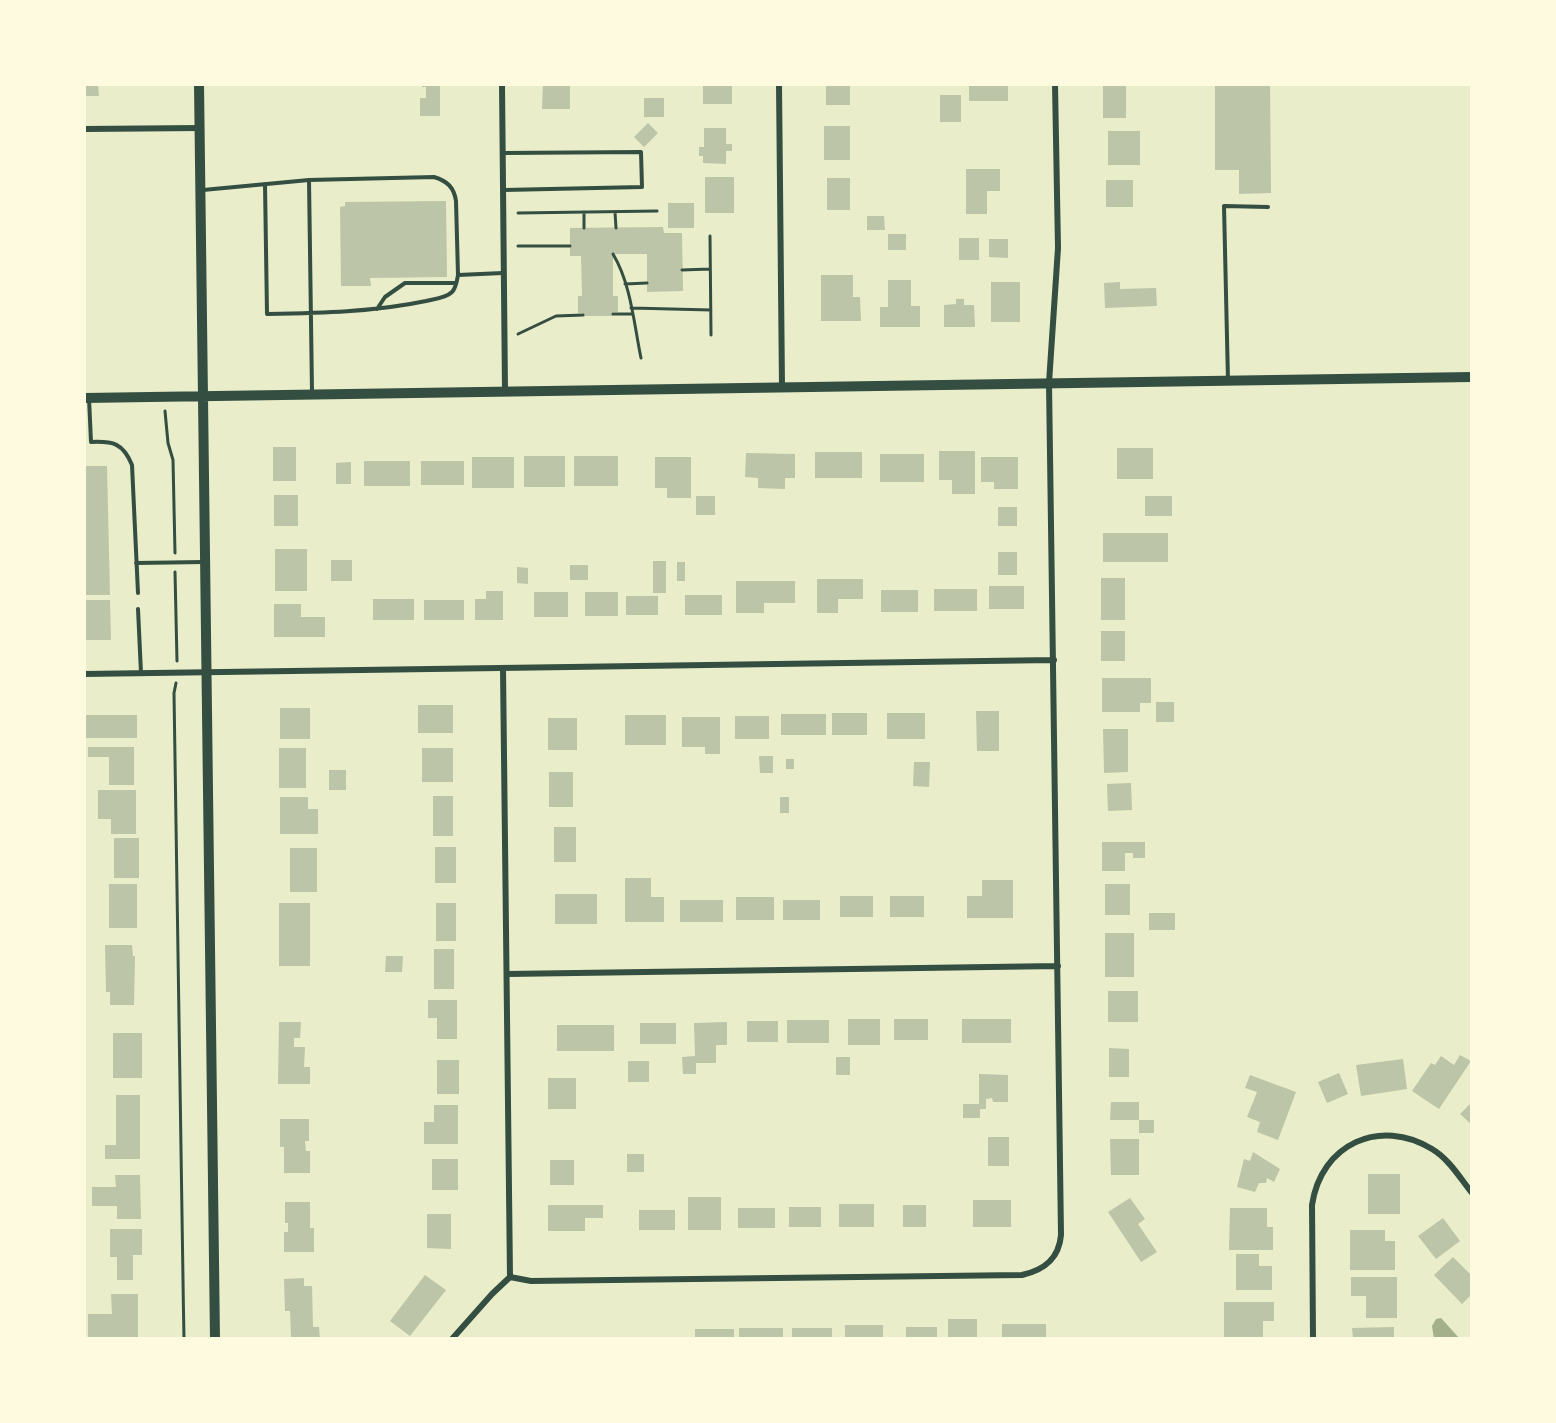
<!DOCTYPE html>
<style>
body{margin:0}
#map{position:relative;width:1556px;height:1423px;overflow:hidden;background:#e9edc9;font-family:"DejaVu Sans",sans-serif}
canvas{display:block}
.frame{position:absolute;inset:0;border:86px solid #fefae0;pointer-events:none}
</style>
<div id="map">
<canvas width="1556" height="1423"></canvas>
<div class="frame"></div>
</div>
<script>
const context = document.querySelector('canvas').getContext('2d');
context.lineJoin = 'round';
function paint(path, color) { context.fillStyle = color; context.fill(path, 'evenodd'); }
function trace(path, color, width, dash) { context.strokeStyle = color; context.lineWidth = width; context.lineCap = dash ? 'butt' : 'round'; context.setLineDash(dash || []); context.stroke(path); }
paint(new Path2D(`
 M1441,1318L1460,1339H1434L1432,1326L1436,1319Z`), '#a3b18a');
paint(new Path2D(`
 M84,84H98L99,96H84Z
 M422,84H451V86H440V116H420V98H426V87H422Z
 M543,84H570V109H542Z
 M703,84H732V104H703Z
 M826,84H850V105H826Z
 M969,84H1008V101H969Z
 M1103,84H1126V118H1103Z
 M1215,84H1270L1271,193L1239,194V170H1215Z
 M940,95H961V122H940Z
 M644,98H664V117H644Z
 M648,123L658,133L644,147L634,137Z
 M824,126H850V160H824Z
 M704,128H726V144H732V151H726V164L703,163V156H699V147H704Z
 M1108,131H1140V165H1108Z
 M966,169H1000V191H987V214H966Z
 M705,177H734V213H705Z
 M827,178H850V210H827Z
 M1106,180H1133V207H1106Z
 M446,201L447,277L370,278L371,286H341L340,207L345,206V202Z
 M668,203H694V228H668Z
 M867,216H884L885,230H867Z
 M663,227L664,233H682L683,291L647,292V254H613V296H618V312H613V316H583V313H578V296H582L581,256H570V228Z
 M888,234H906V250H888Z
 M959,238H979V260H959Z
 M989,239H1008V258L989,257Z
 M821,275H853V297H860L861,321H821Z
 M888,280H911V306H920V327H880V307H888Z
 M991,282H1020V322H991Z
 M1120,282V289L1156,288L1157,306L1105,308L1104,283Z
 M956,299H964V305H974L975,327H944V305L956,304Z
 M273,447H296V481H273Z
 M1117,448H1153V479H1117Z
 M939,451H975V494H952V480H939Z
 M815,452H862V478H815Z
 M746,453L795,454V478H785V489L758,488V478L745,477Z
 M880,454H924V482H880Z
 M524,456H565V487H524Z
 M574,456H618V486H574Z
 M472,457H514V488H472Z
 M655,457H691V498H667V488H655Z
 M981,457H1018V489H994V482H981Z
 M364,461H410V486H364Z
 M421,461H464V485H421Z
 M351,462V484H336V463Z
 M84,466H107L110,595H84Z
 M274,495H298V526H274Z
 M696,496H715V515H696Z
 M1145,496H1172V516H1145Z
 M998,507H1017V526H998Z
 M1103,533H1168V562H1103Z
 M275,549H307V591H275Z
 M998,552H1017V575H998Z
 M331,560H352V581H331Z
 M653,561H666V593H653Z
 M677,562H685V581H677Z
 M570,565H588V580H570Z
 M517,567L528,568V584L517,583Z
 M1101,578H1125V620H1101Z
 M817,579H863V599H838V613H817Z
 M736,581H795V603H764V613H736Z
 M989,586H1024V609H989Z
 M934,589H977V611H934Z
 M881,590H918V612H881Z
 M486,591H503V620H475V599H486Z
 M534,592H568V617H534Z
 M585,592H618V616H585Z
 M685,595H722V615H685Z
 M626,596H658V615H626Z
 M373,599H414V620H373Z
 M84,600H110L111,640H84Z
 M424,600H464V620H424Z
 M274,604H301V617H325V637H274Z
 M1101,631H1125V661H1101Z
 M1102,678H1151V703H1140V712H1102Z
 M1156,702H1174V722H1156Z
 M418,705H453V733H418Z
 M280,708H310V739H280Z
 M976,711H999V751H977Z
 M832,713H867V735H832Z
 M887,713H925V739H887Z
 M781,714H826V735H781Z
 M86,715H137V738H86Z
 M625,715H666V745H625Z
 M735,716H769V739H735Z
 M682,717H720V754H705V747H682Z
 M548,718H577V750H548Z
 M1103,729H1128V772L1104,773Z
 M88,747H134V785H109V757H88Z
 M279,748H306V788H279Z
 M422,748H453V782H422Z
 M759,756H773V773H760Z
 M786,759H794V769H786Z
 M914,762H930L929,787L913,786Z
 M329,770H346V790H329Z
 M549,772H573V807H549Z
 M1131,783L1132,810L1108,811L1107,784Z
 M98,790H136V834H111V819H98Z
 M433,796H453V836H433Z
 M280,797H308V809H318V834H280Z
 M780,797H789V813H780Z
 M554,827H576V862H554Z
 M114,838H139V878H114Z
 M1102,842H1145V858H1133V853H1125V871H1102Z
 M435,847H456V883H435Z
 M290,848H317V892H290Z
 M625,878H651V897H664V922H625Z
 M982,880H1013V918H967V896H982Z
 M109,884H137V928H109Z
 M1105,884H1130V915H1105Z
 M555,894H597V924H555Z
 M840,896H873V917H840Z
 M890,896H924V917H890Z
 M736,897H774V920H736Z
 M680,900H723V922H680Z
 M783,900H820V920H783Z
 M279,903H310V966H279Z
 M436,903H456V941H436Z
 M1149,913H1175V930H1149Z
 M1105,933H1134V977H1105Z
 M105,945H132L133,956H135L134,1005H110V992H106Z
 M434,949H454V989H434Z
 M386,956H403L402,972H385Z
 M1108,991H1138V1022H1108Z
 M428,1000H457V1039H437V1018H428Z
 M848,1019H880V1045H848Z
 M894,1019H928V1040H894Z
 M962,1019H1011V1043H962Z
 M787,1020H829V1043H787Z
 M747,1021H778V1042H747Z
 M279,1022H301L300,1038H294V1047H305L304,1067H310V1084H278Z
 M727,1022V1045H716V1063H696V1074H683L682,1057L695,1056L694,1023Z
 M640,1023H676V1044H640Z
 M557,1025H614V1051H557Z
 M113,1033H142V1078H113Z
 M1109,1048L1129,1049V1077H1109Z
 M1460,1055L1471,1061L1439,1109L1412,1091L1431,1063L1435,1065L1441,1056L1454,1065Z
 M836,1057H850V1075H836Z
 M1403,1059L1407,1089L1361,1096L1356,1065Z
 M437,1060H459V1094H437Z
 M628,1061H649V1082H628Z
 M1339,1073L1348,1094L1327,1103L1318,1082Z
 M979,1074L1008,1075V1102H993L992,1098L986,1099V1109H980V1118H963V1104H979Z
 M1250,1075L1296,1092L1278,1140L1257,1132L1260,1122L1247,1117L1257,1092L1245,1088Z
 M548,1078H576V1109H548Z
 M116,1095H140V1159H105V1145H116Z
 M1111,1102H1139V1120H1110Z
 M1472,1102V1125L1460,1114Z
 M434,1105H458V1144H424V1122H434Z
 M280,1119H309V1141H305L306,1151H310V1173H284V1147H280Z
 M1139,1120H1154V1133H1139Z
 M988,1137H1009V1166H988Z
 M1110,1139H1139V1175H1111Z
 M1253,1152L1280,1169L1274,1182L1267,1178L1266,1183H1259L1255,1192L1237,1187L1244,1159L1250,1161Z
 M627,1154H644V1172H627Z
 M432,1159H458V1190H432Z
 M550,1160H574V1185H550Z
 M1368,1174H1400V1214H1368Z
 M115,1175H140L141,1219H117V1206H92V1187H116Z
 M688,1197H721V1230H688Z
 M1130,1198L1145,1219L1138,1224L1157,1252L1141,1262L1108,1212Z
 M973,1200H1011V1227H973Z
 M285,1202H310V1228H314V1252H284V1232H288V1223H285Z
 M839,1204H874V1227H839Z
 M548,1205H603V1218H585V1231H548Z
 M903,1205H926V1227H903Z
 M789,1207H821V1227H789Z
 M738,1208H775V1228H738Z
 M1230,1208H1267V1227H1273V1250H1229Z
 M639,1210H675V1230H639Z
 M427,1214H451V1249L427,1248Z
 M1443,1218L1460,1241L1436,1259L1418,1236Z
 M110,1229H142V1255H133V1280H117V1257H110Z
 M1350,1230H1385V1241H1395V1270H1350Z
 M1236,1254H1259V1266H1272V1290H1236Z
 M1453,1257L1470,1274L1472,1273V1294L1462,1304L1434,1275Z
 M425,1275L446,1290L410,1336L390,1321Z
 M1351,1277H1397V1318H1366V1296H1351Z
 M304,1278V1286H312L313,1327H319L320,1339H291L290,1311H285L284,1279Z
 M111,1294H138V1337H88V1314H112Z
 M1224,1302H1274V1321H1263V1339H1224Z
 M948,1319H977V1339H948Z
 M1002,1324H1046V1339H1002Z
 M845,1325H883V1339H845Z
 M906,1327H937V1339H906Z
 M1394,1327V1339H1353L1352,1328Z
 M739,1328H783V1339H739Z
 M792,1328H832V1339H792Z
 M695,1329H734V1339H695Z`), '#bcc5a7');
trace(new Path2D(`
 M584,212V228
 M615,212L616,228
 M518,213L657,211
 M710,236L711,335
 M518,246H570
 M613,254C631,284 634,324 641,358
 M682,270L710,269
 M625,284L647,283
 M631,308L711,310
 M613,314H632
 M518,334L556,316L583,315
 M165,411L168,443L173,460L175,553
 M175,572L177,661
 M176,683L174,693C179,909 180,1124 184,1339`), '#344e41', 3);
trace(new Path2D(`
 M503,153L641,152L642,187L504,190
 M309,180L312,392
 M265,184L267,314C320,313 374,312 426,301C434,299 446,298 452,292C456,288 457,281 458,275L503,273
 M203,190L309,180L434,177C447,181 454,187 456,201L458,275
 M377,309L385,297L405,283H456
 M1228,381L1224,206L1268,207
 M89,398L91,442C113,441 123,443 132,465L138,593
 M136,563L204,562
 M138,609L141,673`), '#344e41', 4);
trace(new Path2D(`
 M502,84L505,391
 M779,84L782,387
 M84,129L200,128
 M503,668L510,1277
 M84,674L1054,660
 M507,974L1058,966
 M452,1339L492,1294L510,1277L531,1281L1022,1275C1044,1270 1059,1259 1061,1235L1049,383L1058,248L1055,84
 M1313,1339L1312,1205C1321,1144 1380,1117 1432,1149C1449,1159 1460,1178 1472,1193`), '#344e41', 6);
trace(new Path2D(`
 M199,84L215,1339
 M84,398L1472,377`), '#344e41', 10);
</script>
